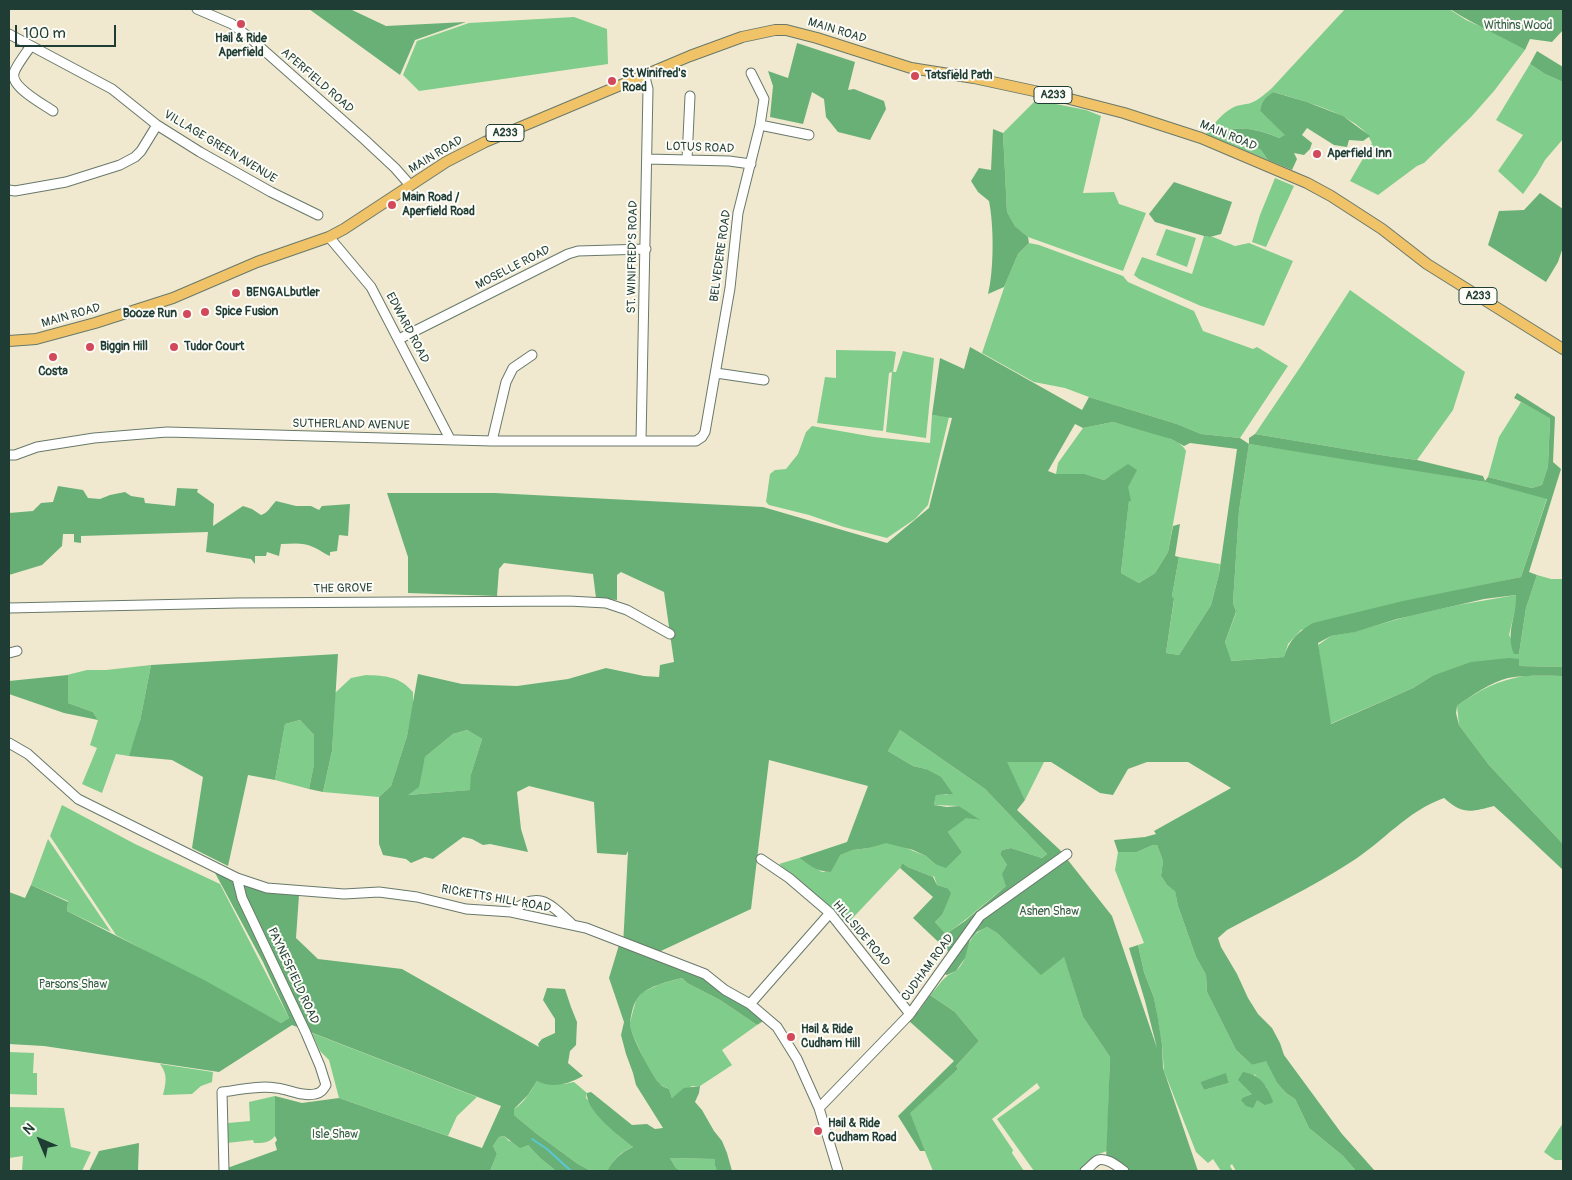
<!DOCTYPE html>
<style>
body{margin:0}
#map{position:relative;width:1572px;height:1180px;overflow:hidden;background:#f0e9cf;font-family:Pangolin,sans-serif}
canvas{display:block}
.frame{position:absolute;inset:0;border:10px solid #1f3d34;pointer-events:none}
.north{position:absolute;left:15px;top:1115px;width:50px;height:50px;-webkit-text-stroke:4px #fdfcf7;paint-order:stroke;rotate:315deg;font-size:14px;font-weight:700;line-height:20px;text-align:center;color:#1f3d34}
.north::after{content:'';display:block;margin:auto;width:18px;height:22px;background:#1f3d34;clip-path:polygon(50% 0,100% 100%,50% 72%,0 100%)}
.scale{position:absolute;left:15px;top:25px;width:101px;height:22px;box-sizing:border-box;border:2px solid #1f3d34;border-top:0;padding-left:6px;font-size:15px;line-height:18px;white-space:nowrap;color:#1f3d34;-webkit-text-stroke:4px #fdfcf7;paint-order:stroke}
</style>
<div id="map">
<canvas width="1572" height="1180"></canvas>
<div class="frame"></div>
<div class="north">N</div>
<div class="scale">100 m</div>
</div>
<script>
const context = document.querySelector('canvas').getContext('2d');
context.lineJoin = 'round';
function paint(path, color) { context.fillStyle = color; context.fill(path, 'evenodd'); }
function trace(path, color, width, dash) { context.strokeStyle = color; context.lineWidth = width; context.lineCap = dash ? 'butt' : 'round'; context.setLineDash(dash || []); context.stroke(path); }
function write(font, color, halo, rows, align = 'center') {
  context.font = font + ' Pangolin,sans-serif'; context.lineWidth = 4; context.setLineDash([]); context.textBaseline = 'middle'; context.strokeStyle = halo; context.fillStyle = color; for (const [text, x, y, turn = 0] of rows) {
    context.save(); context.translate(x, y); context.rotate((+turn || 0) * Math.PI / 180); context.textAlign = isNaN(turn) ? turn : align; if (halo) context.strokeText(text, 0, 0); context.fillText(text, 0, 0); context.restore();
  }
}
paint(new Path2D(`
 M1345,9H1449L1466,20L1504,37L1525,50L1494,91L1471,117L1424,163L1417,166L1378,195L1350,181L1372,143C1362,115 1300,100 1273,92C1265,97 1261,102 1260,111L1286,135L1279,138C1266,132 1247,127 1233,129L1230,134L1261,150L1268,160L1206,134C1214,124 1222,113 1234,107C1240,104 1247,105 1253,102C1260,99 1266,93 1272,88Z
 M574,17L607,29L608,64L419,91L403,75L417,41L469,23Z
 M1530,64L1545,74L1563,82V139L1545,160L1537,174L1523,194L1498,171L1523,135L1496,120Z
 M1036,100L1086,110L1101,116L1083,193L1114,192L1119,204L1146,213L1123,271L1028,237L1015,226L1007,212L1003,133Z
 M1275,178L1294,186L1266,247L1252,242L1260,215Z
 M1166,229L1196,238L1187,267L1156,255Z
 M1204,236L1213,237L1235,246L1249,243L1293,261L1264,326L1201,306L1139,279L1134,275L1142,257L1192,274Z
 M1029,243L1039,245L1123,276L1128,282L1194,311L1203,331L1253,349L1257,347L1288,366L1240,438L1201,434L1177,424L1089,397L1065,388L1034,382L982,353L1006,282L1018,254Z
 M1350,290L1465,372L1453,410L1417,460L1387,456L1255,434L1303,363Z
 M836,350L891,351L896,352L893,372H896L903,351L934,358L926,438L886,432L892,372L889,373L883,431L817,423L825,377L836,378Z
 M1521,402L1550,417L1548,466L1542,485L1532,488L1488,477L1499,437Z
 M932,415L949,417L928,505L915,519L887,538L844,527L809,515L769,505L766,502L770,474L775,470L786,469L798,454L806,432L812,426L874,437L930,443Z
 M1113,422C1130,427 1179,435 1186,451L1168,552L1155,573L1139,583L1121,573L1129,500L1110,476L1104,480L1085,474H1056L1058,463L1083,428Z
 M1249,444L1350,459L1485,482L1547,498L1521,577L1442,594L1301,630L1288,644L1284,657L1230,661L1225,642L1236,613L1233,603L1239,511Z
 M1179,557L1220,564L1219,574L1211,605L1179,655L1166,653L1174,600L1172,596Z
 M1537,575L1551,579H1563V667L1518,666L1432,676L1413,688L1330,724L1318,645L1331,636L1353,632L1409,616L1458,605L1516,595V606L1509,635L1519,654L1526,608Z
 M151,665L140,721H142L129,756L116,754L102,793L82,784L97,748L90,745L98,720L93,712L68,703L67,675L87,670H106Z
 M366,675C386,676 399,676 413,692V706L407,736L391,786L379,797L323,792L332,751L335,693L351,678Z
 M1525,676H1563V844L1489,765L1459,725L1457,706C1479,690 1498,680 1525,676Z
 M300,720L314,735V764L309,789L275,780L285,724Z
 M467,730L482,739L471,774V790L407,795L422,768L425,757L453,734Z
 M900,730L985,789L1047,854L1042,858L1011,848L1002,850L1000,854L1007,865L1006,886C986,902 967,920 946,934L935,922L942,915L947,888L937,885L934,876L933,877L908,867L902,863L900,868L847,924L779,864L799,858L822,872H831L839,855L853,850L869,848L888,841L926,856L935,864L962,852L948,832L966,817L978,820L959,806L934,805L936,794L948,795L926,769L913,766L888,751Z
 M1006,762H1044L1025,800Z
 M62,805L135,844L220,884L289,1018L281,1023L116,935L50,836Z
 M48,839L111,932L67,911L68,901L31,885Z
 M1153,845H1157L1163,861L1161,876L1167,885L1175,890L1178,906L1196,957L1206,975L1207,992L1236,1050L1252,1065L1266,1060L1277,1083L1286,1093L1295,1099L1309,1128L1343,1156L1356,1171H1236L1232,1164L1230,1166L1233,1171H1221L1213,1159L1208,1163L1196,1152L1164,1071L1162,1044L1154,998L1144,972L1138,945L1144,943L1115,870L1118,852H1137ZM1226,1074L1229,1083L1204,1090L1200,1082ZM1254,1074L1267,1088L1257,1099L1244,1097L1252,1094Z
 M987,927L997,933L1041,974L1064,956L1083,1017L1110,1057L1107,1151L1099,1154L1079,1171H1034L997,1119L1040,1088L1037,1083L992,1119L1013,1150L1012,1153L1024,1171H933L909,1113L958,1069L956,1066L979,1041L955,1012L930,995C936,989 940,982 946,977C949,974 953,973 956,971C973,956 959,940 987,927Z
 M682,978L687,983L720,1000L757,1025L722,1050L732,1065L700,1086H692L672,1098L669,1089L659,1084L649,1071L629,1026L636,1000L643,992L660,984Z
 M312,1033L477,1097L457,1116L448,1136L339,1098L329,1060L320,1051Z
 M9,1052L34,1053L33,1073H37V1095L9,1094Z
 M160,1064L213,1072L212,1082L201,1086L192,1094L163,1095C166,1082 168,1075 160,1064Z
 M537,1081L564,1084L574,1082L587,1093L586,1098L619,1136L633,1147C621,1151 613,1160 607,1171H591L578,1164L537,1134L514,1115V1109C524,1103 531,1091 537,1081Z
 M275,1096V1136C270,1143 262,1143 254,1143L253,1140L227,1143L228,1123L250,1121L249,1102Z
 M9,1107L64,1108L71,1147L91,1152L82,1171H22L23,1156L9,1158Z
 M1563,1123V1160H1555L1544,1152Z
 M504,1136L509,1141L528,1145L540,1158L556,1171H490L497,1154L493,1146L499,1137Z
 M670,1158L716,1159L715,1166L717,1171H681L676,1168Z`), '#80cc8a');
paint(new Path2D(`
 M309,9H350L386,26L466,22L415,40L400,75Z
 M1450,9H1563V30L1552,42L1530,39L1525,50C1500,35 1474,25 1450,9Z
 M797,43L855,62L848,90L854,89L884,101L886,109L870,140L838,132L826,117L824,99L812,92L803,124L770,117L773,86L768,71L788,78Z
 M1537,51L1563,67V82L1545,74L1530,64Z
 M1273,92L1307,102L1343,116L1370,136L1363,141L1349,140L1347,147L1334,145L1307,128L1302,135L1312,143L1310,149L1304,155L1294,153L1297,159L1292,170L1268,160L1261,150L1230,134L1233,129C1248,127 1265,132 1279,138L1285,135L1260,111C1261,102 1265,97 1273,92Z
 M993,129L1003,133L1007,212L1015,226L1028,237L1029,243L1018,254L1004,287L988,294C994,270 994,226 989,201L978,192L971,181L979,168L991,170Z
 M1174,182L1232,202L1221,234L1210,237L1204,236L1155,222L1149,214Z
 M1540,193L1563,209V247L1558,262L1546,282L1488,245L1499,211L1524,210Z
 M970,347L1082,410L1089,397L1177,424L1201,434L1240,438L1249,444V438L1255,434L1387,456L1417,460L1483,476L1485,481L1488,477L1532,488L1542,485L1548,466L1550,418L1514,398L1517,393L1555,417L1553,462L1561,469L1529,572L1537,575L1526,608L1519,654H1514C1505,632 1517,616 1516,595L1484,599L1397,619L1355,632L1331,636L1318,643L1331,724L1413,688L1432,676L1471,662L1509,658L1519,659V666L1563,667V676C1545,676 1526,675 1508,678C1491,682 1471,696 1457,706L1456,713L1459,725L1489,765L1563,844V870C1540,849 1518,827 1494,806C1471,812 1463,815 1444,798C1407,811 1383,842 1351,862C1311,888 1268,908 1227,930L1218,938L1221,947L1237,974L1248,998L1258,1014L1272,1028L1280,1043L1284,1055L1342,1134L1375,1171H1356L1343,1156L1309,1128L1295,1099L1286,1093L1277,1083L1266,1061L1252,1065L1236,1050L1207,992L1206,975L1196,957L1178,906L1175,891L1167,885L1161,876L1163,861L1157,845H1153L1137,852H1118L1114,840L1145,837L1156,834L1154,831L1231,788L1188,762H1147L1128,769L1113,795L1100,793L1051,762H1007L1025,800L1017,810L1060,850L1112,916L1157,1048L1145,1001L1129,948L1138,945L1144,972L1154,998L1158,1019L1162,1044L1163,1068L1198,1171H1121L1106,1161L1110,1057L1083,1017L1064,957L1041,975L997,933L987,927L977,932L970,940L965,958L956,971L947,975L944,974L982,920L988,916L983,911L949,952L913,918L933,897L900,868L902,863L908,867L933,877L937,885L947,888L951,893L942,915L935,922L946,934L965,921L1006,886L1002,874L1007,865L1000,854L1002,850L1011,848L1042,858L1047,854L985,789L900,730L888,751L913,766L926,769L941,777L953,794L936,795L934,805L947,807L959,806L980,820L966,818L948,832L962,852L946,868L935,864L926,856L913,850L886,843L869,848L853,850L840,855L831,872C817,872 810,865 799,858L847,842L868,786L769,760L751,909L648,957L706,980L765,1020L757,1025L720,1000L687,983L682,978C667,982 646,986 637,999C633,1004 630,1019 630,1025C630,1033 652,1077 659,1083C661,1086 665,1087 669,1089L672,1098L684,1088L700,1086L699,1093L695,1102L702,1110L714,1131L722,1141L727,1153L732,1171H717L715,1166V1159L670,1158L676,1168L681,1171H607C613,1160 621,1152 633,1147C620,1137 585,1110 587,1093L591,1092L632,1125L647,1124L655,1129L663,1128L636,1085L633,1073L626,1054L621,1035L624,1022L609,978L619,945L623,946L628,851L626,855L597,853L594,802L529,786L517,792L521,829L528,852L490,844L483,845L472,839L463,837L433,859L425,857L411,863L406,859L383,855L379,844V797L391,786L407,736L418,674L462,684L517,686L568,679L606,668L644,676L659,677L660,665L674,662L664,592L621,572L617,575V600L596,598L593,574L504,563L499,569L497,596L408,593V557L387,493H495L763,507L887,543L929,508L952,418L932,415L940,358L964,369ZM1113,422L1171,439L1184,446L1190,443L1237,449L1219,574L1211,605L1179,655L1166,653L1174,599L1172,596L1179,557L1175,556L1180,524L1173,526L1168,552L1155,573L1139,583L1121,573L1129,501H1131L1128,487L1137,470L1128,464L1104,480L1085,474H1056L1048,471L1075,424L1083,428ZM1249,444L1485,482L1547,499L1521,577L1403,601L1313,623C1297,633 1290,639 1284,657L1231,661L1225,642L1236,612L1233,603L1239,511ZM467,730L482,739L471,774L470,790L408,795L419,787L425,757L453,734Z
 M58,486L83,490L88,498L100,499L110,495L125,492L131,496L144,498L145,503L175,506L177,488L198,489L197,492L214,504L213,526L243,506L252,509L261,515C268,513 271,506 276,501L296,506H311L319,510L322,506L350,504L348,536L339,535L337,551L330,552V556C324,554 319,549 313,547C303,542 292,544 281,544L279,556L267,552L266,556H255V564L251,559L206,552L208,532L81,536V543L74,542V534H63L62,546L42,565L9,575V513L33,511L41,503L53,502Z
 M338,654L332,751L323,792L309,789L314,764V735L300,720L285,724L275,780L248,775L228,866L192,848L203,777L172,760L129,756L140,721L151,665Z
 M68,675V703L93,712L98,720L64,713L9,694V681Z
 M214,871L265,892L299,895L296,938L318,959L402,969L539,1047L538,1044L542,1039L555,1033V1019L543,1000L547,988L565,989L571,1007L577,1022L576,1045L570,1051L568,1063L583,1076C569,1084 552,1089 537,1081L528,1095L514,1109V1115L537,1134L578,1164L591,1171H556L540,1158L528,1145L520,1148L504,1136L499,1137L493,1146L497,1154L490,1171H219L277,1150L275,1143L277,1140L275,1136V1096L302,1103L339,1098L482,1148L501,1106L292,1025L219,1072L44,1046L9,1044V892L25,898L31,885L68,902L67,911L204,980L281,1023L289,1018L263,962Z
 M930,995L955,1012L979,1041L956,1066L958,1069L910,1113L925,1151H920L898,1116L954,1061L909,1021L919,1011Z
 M1243,1072C1261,1075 1266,1085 1273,1101L1272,1103L1265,1105L1257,1100L1253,1108L1246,1106L1241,1100L1244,1097L1252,1094L1238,1080Z
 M1226,1073L1229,1083L1204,1090L1200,1082Z
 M139,1143L138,1171H89L99,1151Z`), '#68b076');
trace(new Path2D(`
 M532,1139L547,1149L571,1171`), '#5bc6d5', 2);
const minor = new Path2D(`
 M197,9L232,24L250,38L365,140L395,168L410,185
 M9,34L112,89L157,125L200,152L271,192L318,215
 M31,46C26,53 16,66 14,73C10,87 43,104 53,111
 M760,125L809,135
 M647,159L729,161L751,164
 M687,159L690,96
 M9,190L15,191L66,182L120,165L135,157L141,151L157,125
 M329,237L371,287L450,439
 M399,339L568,254L578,251L646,249
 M716,373L764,380
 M492,441L506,382L513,368L532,355
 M641,441L648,89L644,74
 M9,455H15L37,447L94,438L167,432L492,441H696L702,437L705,432L730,288L738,213L760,125L764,99L751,73
 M9,608L237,603L569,601L606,603L627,610L670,634
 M9,653L17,651
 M9,743L28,754L78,799L237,878L267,888L344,894L379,892L417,897L466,909L511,912L586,928L705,974L725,990L750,1004L777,1027L797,1059L819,1108L838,1171
 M761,859L789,878L830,913L910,1014
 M511,912C539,889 550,904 572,924
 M750,1004L830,913
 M819,1108L910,1014L980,916L1067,854
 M224,1171L222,1092C239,1090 259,1085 276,1088C288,1089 302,1097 315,1094C321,1093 323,1090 326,1085L320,1066L306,1033L242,898L237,878
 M1085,1171C1089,1168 1094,1162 1098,1160C1107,1157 1117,1166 1124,1171`);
const major = new Path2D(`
 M9,341L36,339L95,323L173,298L257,262L329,237L344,229L446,162L485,142L690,56L742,37L775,30H786L817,38L911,68L974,78L1062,97L1124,113L1201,138L1307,183L1331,196L1382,229L1427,264L1563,349`);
trace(minor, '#68796a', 11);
trace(major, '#68796a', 12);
trace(minor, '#fff', 9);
trace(major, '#f1c369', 10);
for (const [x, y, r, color] of [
 [241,24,5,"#d1495b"],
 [915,76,5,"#d1495b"],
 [612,81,5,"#d1495b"],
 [1317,154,5,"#d1495b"],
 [392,205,5,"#d1495b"],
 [236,293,5,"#d1495b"],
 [205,312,5,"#d1495b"],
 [187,314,5,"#d1495b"],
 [90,347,5,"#d1495b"],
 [174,347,5,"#d1495b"],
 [53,357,5,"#d1495b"],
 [791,1037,5,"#d1495b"],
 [818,1131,5,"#d1495b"]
]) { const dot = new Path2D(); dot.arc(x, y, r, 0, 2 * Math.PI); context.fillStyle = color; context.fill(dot); trace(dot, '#fdfcf7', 2); }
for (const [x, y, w] of [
 [1053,95,38],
 [505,133,38],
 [1478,296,38]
]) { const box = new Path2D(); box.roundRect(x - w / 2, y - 8.5, w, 17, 4); context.fillStyle = '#fdfcf7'; context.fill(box); trace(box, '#1f3d34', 1); }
write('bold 11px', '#1f3d34', null, [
 ["A233",1053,95],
 ["A233",505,133],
 ["A233",1478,296]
]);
write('12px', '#37614a', '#fdfcf7', [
 ["Withins Wood",1518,26],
 ["Ashen Shaw",1049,912],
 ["Parsons Shaw",73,985],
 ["Isle Shaw",335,1135]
]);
write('12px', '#1f3d34', '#fdfcf7', [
 ["MAIN ROAD",837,31,17],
 ["APERFIELD ROAD",317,81,41],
 ["MAIN ROAD",1228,136,23],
 ["VILLAGE GREEN AVENUE",220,147,31],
 ["LOTUS ROAD",700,148,2],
 ["MAIN ROAD",436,155,-31],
 ["BELVEDERE ROAD",721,256,-82],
 ["ST. WINIFRED'S ROAD",633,257,-89],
 ["MOSELLE ROAD",513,268,-27],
 ["MAIN ROAD",71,316,-16],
 ["EDWARD ROAD",407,328,62],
 ["SUTHERLAND AVENUE",351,425,1],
 ["THE GROVE",343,589,-1],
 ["RICKETTS HILL ROAD",496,899,10],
 ["HILLSIDE ROAD",861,934,50],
 ["CUDHAM ROAD",928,968,-54],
 ["PAYNESFIELD ROAD",293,976,65]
]);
write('bold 12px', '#1f3d34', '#fdfcf7', [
 ["Hail & Ride",241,39,"center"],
 ["Aperfield",241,53,"center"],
 ["St Winifred's",622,74],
 ["Road",622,88],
 ["Tatsfield Path",925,76],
 ["Aperfield Inn",1327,154],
 ["Main Road /",402,198],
 ["Aperfield Road",402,212],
 ["BENGALbutler",246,293],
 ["Spice Fusion",215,312],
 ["Booze Run",177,314,"right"],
 ["Biggin Hill",100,347],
 ["Tudor Court",184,347],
 ["Costa",53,372,"center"],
 ["Hail & Ride",801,1030],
 ["Cudham Hill",801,1044],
 ["Hail & Ride",828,1124],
 ["Cudham Road",828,1138]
], 'left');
</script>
